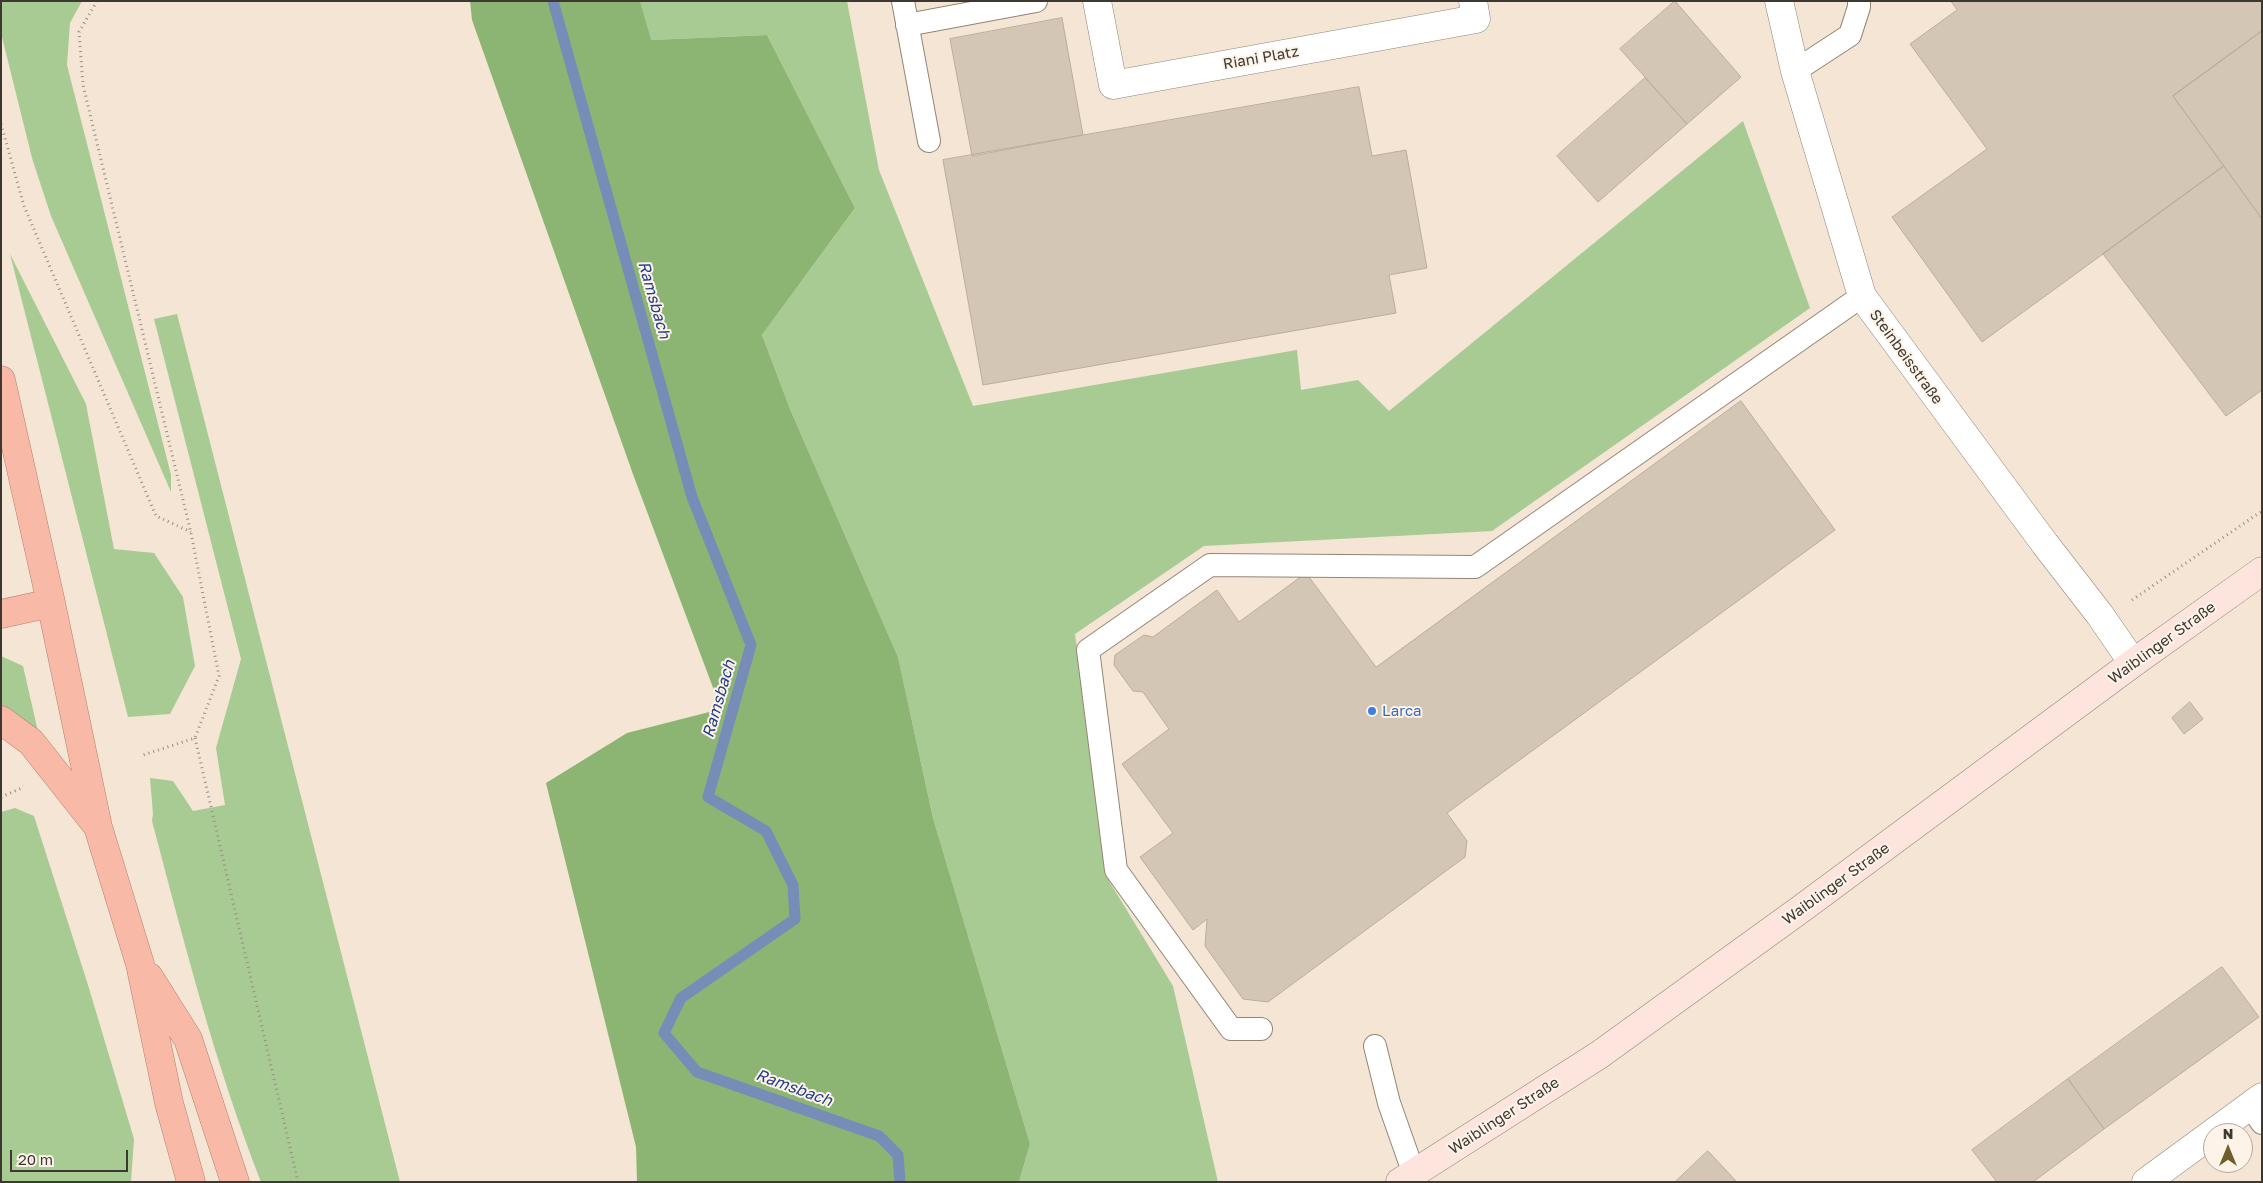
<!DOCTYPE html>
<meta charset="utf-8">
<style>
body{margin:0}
#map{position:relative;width:2263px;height:1183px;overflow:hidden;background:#f5e5d4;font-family:"Golos Text",sans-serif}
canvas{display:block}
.frame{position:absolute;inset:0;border:2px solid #3e3832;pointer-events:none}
.north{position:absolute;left:2203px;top:1123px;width:50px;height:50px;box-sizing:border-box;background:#fdf3e9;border:1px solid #b1a8a0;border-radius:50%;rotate:0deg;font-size:14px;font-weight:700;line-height:20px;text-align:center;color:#3e3832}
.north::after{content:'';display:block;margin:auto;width:18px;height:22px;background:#705d2b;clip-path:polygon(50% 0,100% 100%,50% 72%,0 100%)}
.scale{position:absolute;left:10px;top:1150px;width:118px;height:22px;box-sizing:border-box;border:2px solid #3e3832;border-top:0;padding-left:6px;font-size:15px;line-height:18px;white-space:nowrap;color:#3e3832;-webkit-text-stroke:4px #fdf3e9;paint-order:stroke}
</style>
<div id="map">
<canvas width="2263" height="1183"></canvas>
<div class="frame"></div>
<div class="north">N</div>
<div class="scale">20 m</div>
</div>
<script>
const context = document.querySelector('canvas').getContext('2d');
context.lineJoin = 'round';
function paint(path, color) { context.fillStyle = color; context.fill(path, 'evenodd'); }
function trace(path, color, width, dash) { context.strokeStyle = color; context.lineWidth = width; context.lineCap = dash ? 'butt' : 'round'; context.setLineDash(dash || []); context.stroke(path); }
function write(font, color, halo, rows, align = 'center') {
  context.font = font + ' "Golos Text",sans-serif'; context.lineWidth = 4; context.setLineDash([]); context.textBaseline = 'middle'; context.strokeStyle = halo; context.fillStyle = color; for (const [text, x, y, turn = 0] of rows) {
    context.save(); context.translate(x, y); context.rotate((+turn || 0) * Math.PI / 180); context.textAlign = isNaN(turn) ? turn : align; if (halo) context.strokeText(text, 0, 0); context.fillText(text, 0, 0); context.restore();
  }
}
paint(new Path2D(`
 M1,1H82L70,23L67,65L171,475V492L51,216L32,158L1,33Z
 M640,1H847L879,170L973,406L1297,350L1301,390L1358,380L1389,411L1743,121L1810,308L1492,531L1204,546L1075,634L1109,881L1173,986L1218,1182H1019L1030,1144L933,818L898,657L790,409L762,335L855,208L767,35L650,40Z
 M10,254L86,404L114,549L154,553L183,597L195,666L170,714L128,717Z
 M177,314L400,1182H261C215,1065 184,942 152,821L153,814L150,778L173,781L193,811L225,805L216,748L241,659L154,319Z
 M1,656L23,666L39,736L1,708Z
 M15,808L34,816L88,985L134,1139L131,1182H1V812Z`), '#a7cb92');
paint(new Path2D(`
 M470,1H640L651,40L767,35L855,208L762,335L790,409L898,657L933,818L1030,1144L1019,1182H637L636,1147L546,783L627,733L721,709L634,477L472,20Z`), '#8cb574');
trace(new Path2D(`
 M553,1L692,497L751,645L708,797L766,831L793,885L795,919L681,998L664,1033L697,1072L879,1136L898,1155L900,1182`), '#788cb8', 11);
const building = new Path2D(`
 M1675,1L1741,77L1687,124L1620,49Z
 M1951,1H2262V31L2173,96L2224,166L1982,342L1892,217L1987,149L1910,44L1957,10Z
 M1062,18L1083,135L972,156L950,39Z
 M2262,31V219L2173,96Z
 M1645,78L1687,124L1598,202L1557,156Z
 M1359,87L1372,156L1406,150L1427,268L1389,275L1396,313L983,385L943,160Z
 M2224,166L2262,219V390L2226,416L2103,254Z
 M1741,401L1835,530L1447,813L1467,841L1465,857L1268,1002L1243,999L1205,946L1207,919L1193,930L1140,857L1173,833L1122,764L1169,729L1143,692L1133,691L1114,665L1115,655L1144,635L1153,637L1217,590L1239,622L1306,573L1376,667Z
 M2190,702L2203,719L2184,734L2172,718Z
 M2222,967L2259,1017L2104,1129L2068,1079Z
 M2068,1079L2104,1129L2033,1182H1997L1972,1150Z
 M1708,1151L1737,1182H1675Z`);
paint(building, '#d3c6b4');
trace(building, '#baad9c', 1);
const service = new Path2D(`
 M903,1L929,141
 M907,25L1036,1
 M1795,71L1850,35L1859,7V1
 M1261,1029H1231L1116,870L1088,650L1210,565L1475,567L1862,296
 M1375,1046L1389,1103L1414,1174
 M2250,1106L2262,1123`);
const minor = new Path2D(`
 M1097,1L1113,85L1476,19L1473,1
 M1779,1L1795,71L1862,296L2045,544L2100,615L2133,663
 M2146,1182L2262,1097`);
const secondary = new Path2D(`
 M1400,1182L1599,1055L1801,909L2133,663L2262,571`);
const trunk = new Path2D(`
 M1,380L51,603L98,827L140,964L169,1103L191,1182
 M1,614L51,603
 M1,720L31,742L95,823
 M149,977L188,1039L235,1182`);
trace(service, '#938576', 24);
trace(minor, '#938576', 29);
trace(secondary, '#938576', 29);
trace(trunk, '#b68170', 29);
trace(new Path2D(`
 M97,1L79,32L83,85L191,533L219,676L195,738L140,756
 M1,124L24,206L156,516L191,532
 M2132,600L2262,511
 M195,738L298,1182
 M1,797L24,787`), '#998e82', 3, [1, 4]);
trace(service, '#fff', 22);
trace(minor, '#fff', 28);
trace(secondary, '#fde5de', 28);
trace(trunk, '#f8baa7', 28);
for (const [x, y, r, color] of [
 [1372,711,5,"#3f7fe0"]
]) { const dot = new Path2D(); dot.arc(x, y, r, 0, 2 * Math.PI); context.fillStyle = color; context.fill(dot); trace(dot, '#fdf3e9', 2); }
write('15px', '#3e3832', '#fdf3e9', [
 ["Riani Platz",1261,58,-10],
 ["Steinbeisstraße",1906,357,54],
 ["Waiblinger Straße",2162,643,-36],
 ["Waiblinger Straße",1836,884,-36],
 ["Waiblinger Straße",1504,1116,-33]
]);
write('15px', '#366cbe', '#fdf3e9', [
 ["Larca",1382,711]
], 'left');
write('italic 16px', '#22408c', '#fdf3e9', [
 ["Ramsbach",654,300,74],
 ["Ramsbach",719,699,-74],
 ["Ramsbach",794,1088,20]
]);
</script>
